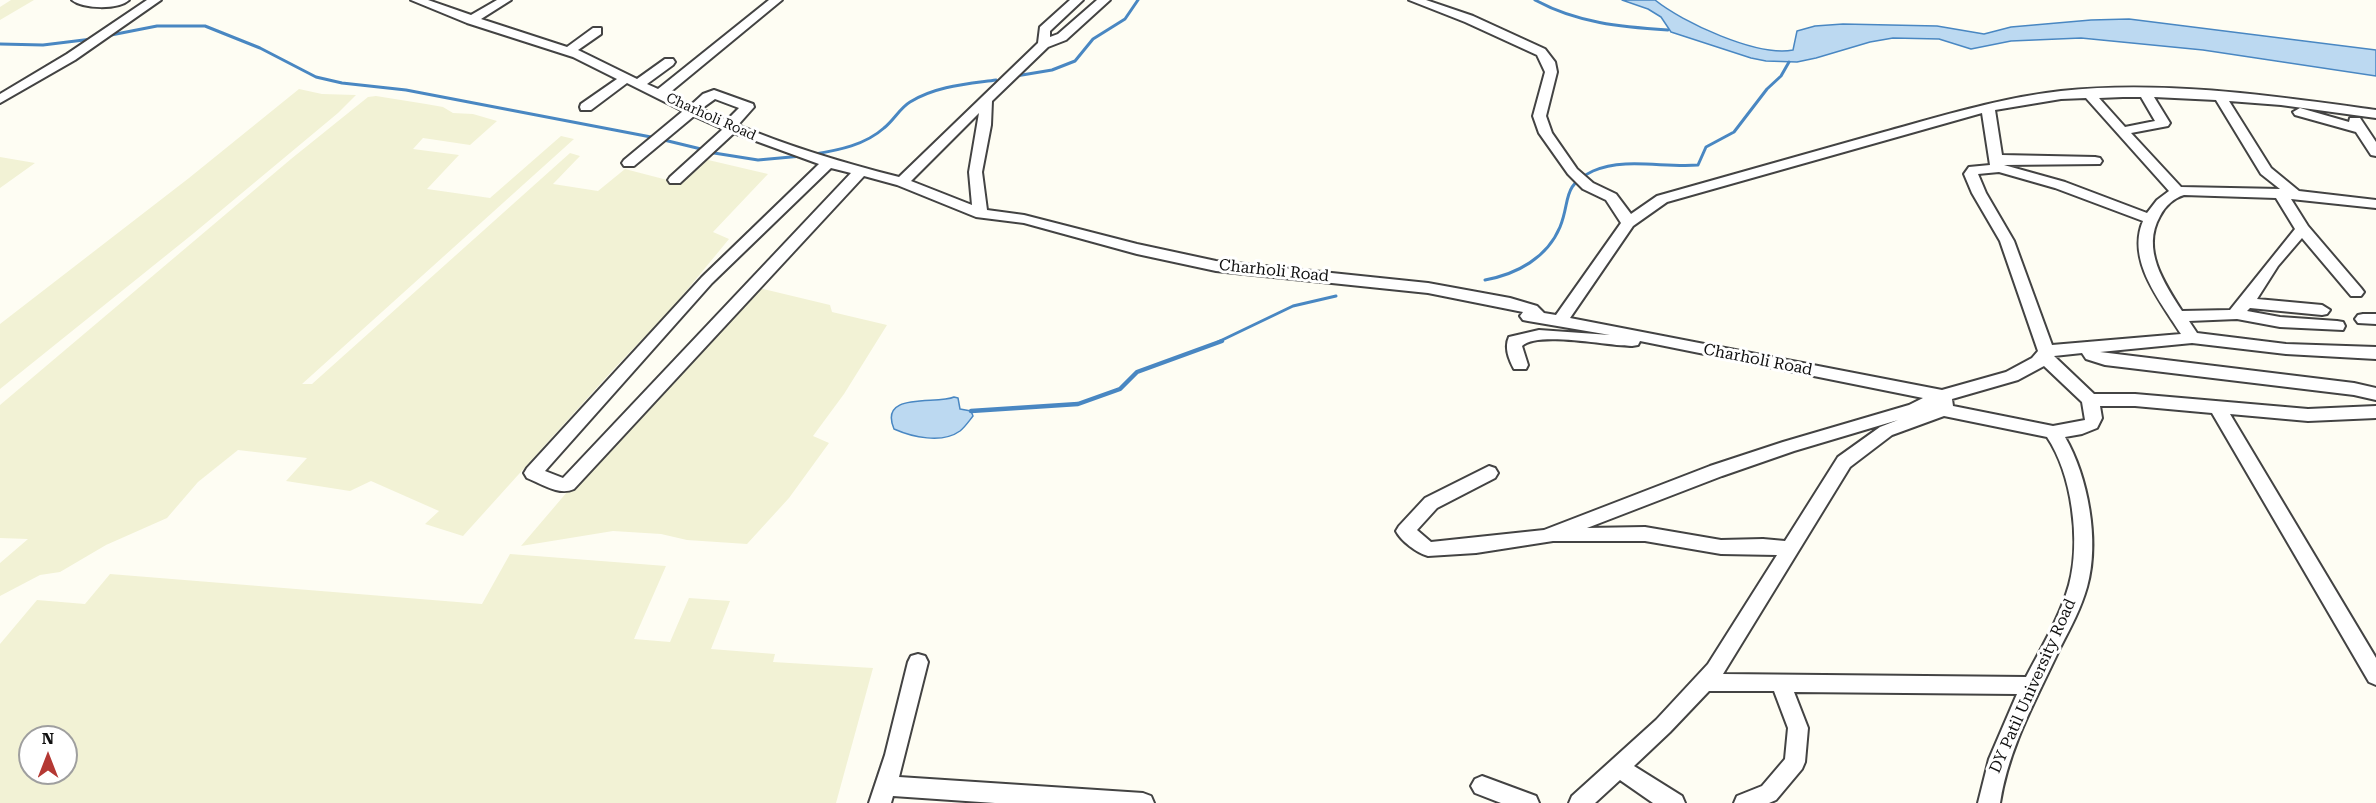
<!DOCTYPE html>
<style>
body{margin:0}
#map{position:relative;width:2376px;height:803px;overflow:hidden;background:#fefdf3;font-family:"Roboto Serif",serif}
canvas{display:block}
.north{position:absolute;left:18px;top:725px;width:60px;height:60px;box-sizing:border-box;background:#fff;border:2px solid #9f9f9f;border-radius:50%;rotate:0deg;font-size:16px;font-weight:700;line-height:24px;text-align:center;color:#101010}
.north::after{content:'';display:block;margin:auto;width:21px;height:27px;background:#b43833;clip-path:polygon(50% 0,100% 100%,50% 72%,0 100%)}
</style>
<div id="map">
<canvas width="2376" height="803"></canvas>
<div class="north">N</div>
</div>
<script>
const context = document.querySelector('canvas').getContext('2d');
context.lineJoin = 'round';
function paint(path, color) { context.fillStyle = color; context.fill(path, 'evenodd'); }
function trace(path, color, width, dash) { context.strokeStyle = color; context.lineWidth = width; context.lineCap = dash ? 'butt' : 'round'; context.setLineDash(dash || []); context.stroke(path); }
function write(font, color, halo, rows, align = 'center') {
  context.font = font + ' "Roboto Serif",serif'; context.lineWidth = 6; context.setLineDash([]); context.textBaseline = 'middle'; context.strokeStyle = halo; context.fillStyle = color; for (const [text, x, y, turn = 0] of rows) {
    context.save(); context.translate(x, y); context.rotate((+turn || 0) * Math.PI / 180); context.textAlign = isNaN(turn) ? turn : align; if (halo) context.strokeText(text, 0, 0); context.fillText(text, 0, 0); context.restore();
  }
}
paint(new Path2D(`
 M11,0H34L0,20V7Z
 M299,89L322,94L356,95L338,113L194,233L0,389V324L189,178Z
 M376,96L426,104L443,107L453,113L473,114L497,121L470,145L423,138L413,149L459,155L427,189L490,198L561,136L574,139L302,384H312L570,153L580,156L553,184L598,191L625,169L675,182L704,159L768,174L713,232L729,239L673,307L611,372L463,536L425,524L439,511L371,481L350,491L286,481L307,458L238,450L198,482L167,518L106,545L60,572L40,575L0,596V563L28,539L0,538V405L291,159L368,97Z
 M0,157L35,163L0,188Z
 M755,287L830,305L832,312L887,325L844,394L813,436L829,443L789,498L747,544L687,540L661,534L613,531L521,546L591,464Z
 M510,554L666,566L634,639L670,642L689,598L730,601L711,649L775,654L773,662L873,668L836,803H0V644L37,600L85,604L110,574L482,604ZM30,737H66V773H30Z`), '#f2f2d5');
const water = new Path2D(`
 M1622,0H1655C1682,22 1757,57 1793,50L1797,31L1815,26L1843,24L1937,26L1984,34L2011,27L2091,20L2129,19L2376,50V76L2203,50L2081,38L2011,41L1971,49L1939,39L1893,38L1870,42L1816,58L1797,62L1766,61L1751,58L1671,32L1661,17L1648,9Z
 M954,397L958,398L960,409L971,411L973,416C969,421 965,427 960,431C942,444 912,437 894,429C878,391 937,405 954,397Z`);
paint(water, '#bcd9f1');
trace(water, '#4987c2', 1.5);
trace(new Path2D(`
 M1535,0C1577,23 1621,27 1668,30
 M106,36L157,26H205L260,48L316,77L342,83L406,90L651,137
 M0,44L43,45L92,39
 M1016,76L1052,70L1075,61L1093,39L1125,19L1138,0
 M664,140L701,149
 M714,153L758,160L802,156
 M815,154C839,150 865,145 884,128C894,120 900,108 910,102C936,86 967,84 996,80
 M1485,280C1517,274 1547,258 1560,227C1571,200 1561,186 1593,171C1625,157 1664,168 1698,165L1706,147L1734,132L1767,89L1781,76L1789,62
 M1218,342L1293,306L1336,296`), '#4987c2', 3);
trace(new Path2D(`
 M971,411L1078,404L1120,389L1137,372L1222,341`), '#4987c2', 4.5);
const minor = new Path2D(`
 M72,0H129C118,10 83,9 72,0Z
 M147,0H161L75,60L0,103V94L67,54Z
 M411,0H428L471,15L497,0H511L481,19L567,47L593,28H601V34L578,50L637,79L665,59H673L675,62L673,65L647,84L658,89L769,0H782L668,94L691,105L703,94L714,90L753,104L754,107L738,125C790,147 844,163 899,177L1038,43L1040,27L1070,0H1083L1050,31V37L1058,34L1097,0H1110L1066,40L1048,47L992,101L991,125L982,172L987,210L1024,215L1137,244L1216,261L1428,283L1510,298L1537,306L1544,313L1556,315L1621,223L1606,200L1583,189L1568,174L1539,133L1533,116L1545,72L1537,55L1465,22L1409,0H1426L1473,16L1545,49L1555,62L1557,72L1546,116L1552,133L1577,169L1593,183L1616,194L1631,214L1657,196C1733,175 1808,153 1884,132C1942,116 2000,98 2061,91C2164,80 2273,96 2376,110V118L2281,105L2229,101L2271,168L2299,191L2376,200V208L2291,199L2308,226L2361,288L2364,292L2361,296H2351L2302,238L2278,266L2257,299L2322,305L2330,310L2327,314L2322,315L2250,308L2247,311L2280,317L2337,321L2343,322L2345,326L2343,330L2280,327L2237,319L2189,321L2197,333L2286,344L2376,347V359L2286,354L2192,343L2100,352L2354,383L2376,388V400L2354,395L2105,365L2086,359L2082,353L2054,356L2094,394H2135L2308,409L2376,406V418L2308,421L2230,414L2376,658V685L2369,682L2212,413L2135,406H2100L2102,418L2097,428L2082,434L2065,437C2088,477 2100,541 2087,587C2081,608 2071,627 2061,646C2037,698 2009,746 2000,803H1978L1989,759L2017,694L1794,692L1808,728L1805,762L1802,769L1776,800L1769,803H1734L1737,796L1762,786L1785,759L1788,728L1774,691H1709L1670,732L1634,766L1682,796L1685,803H1653L1620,780L1595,803H1569L1572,796L1656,720L1708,664L1777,555L1721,554L1645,541H1553L1476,553L1428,556C1417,553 1401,541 1396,531L1399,526L1425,498L1489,466L1495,468L1498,473L1495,478L1437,508L1417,530L1431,542L1544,530L1710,466L1783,442L1909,405L1923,398L1640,341L1638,345L1632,346C1608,346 1538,331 1522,346L1528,365L1526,369H1514C1509,360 1504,347 1509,337L1539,330L1610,335L1528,321L1523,320L1520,316L1523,312L1428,293L1216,271L1137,254L1024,223L976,217L897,185L864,176L574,489C559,496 542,484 527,478L524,473L527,468L702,277L819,164L734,133L680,183H670L668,180L670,177L723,129L694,116L634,166H624L622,163L624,160L683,111L627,83L591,110H581L580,107L581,104L617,79L573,57L467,23ZM2123,97H2141L2155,121L2125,127L2099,98ZM2154,97L2216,100L2261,174L2280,189L2181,187L2131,133L2168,126L2170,123ZM2086,98L2169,191L2157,200L2147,213L2065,182L2004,165L2100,164L2102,161L2100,158L2095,157L2002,155L1995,110L2061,99ZM715,99L739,108L727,120L701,109ZM979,113L969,172L972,205L911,181ZM1982,113L1990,165L1969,167L1964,174L1972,193L2000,241L2038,351L2032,358L2006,372L1942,390L1570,318L1633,226L1667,202ZM831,168L851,173L563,478L545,471L712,283ZM1999,172L2055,188L2143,221C2126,261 2161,302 2181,334L2052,345L2014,241L1986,193L1978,174ZM2184,195L2276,198L2295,229L2230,310L2182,311C2164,283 2141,249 2160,216C2165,206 2174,198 2184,195ZM2044,366L2082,402L2085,420L2053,426L1953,406L1952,399L2018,380ZM1944,416L2047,437C2072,474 2081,541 2069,585C2060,617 2041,648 2026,677L1723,674L1850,467L1892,435ZM1898,420L1880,427L1838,457L1785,541L1763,539L1721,540L1645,527L1587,528L1722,476L1794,451Z
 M2300,108L2349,122L2350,118H2360L2376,142V156L2371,155L2356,132L2295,115L2293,112Z
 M2363,314H2376V324L2358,323L2355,319L2358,315Z
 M918,654L925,656L928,662L899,777L1143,793L1151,796L1154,803H995L893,796L891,803H869L885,755L908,662L911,656Z
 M1482,776L1536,796L1539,803H1501L1475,793L1471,786L1475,779Z`);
trace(minor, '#434343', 4);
paint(minor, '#fff');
write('14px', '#101010', '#fff', [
 ["Charholi Road",711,117,24]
]);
write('16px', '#101010', '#fff', [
 ["Charholi Road",1274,271,6],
 ["Charholi Road",1758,360,11],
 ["DY Patil University Road",2033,686,-66]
]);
</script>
